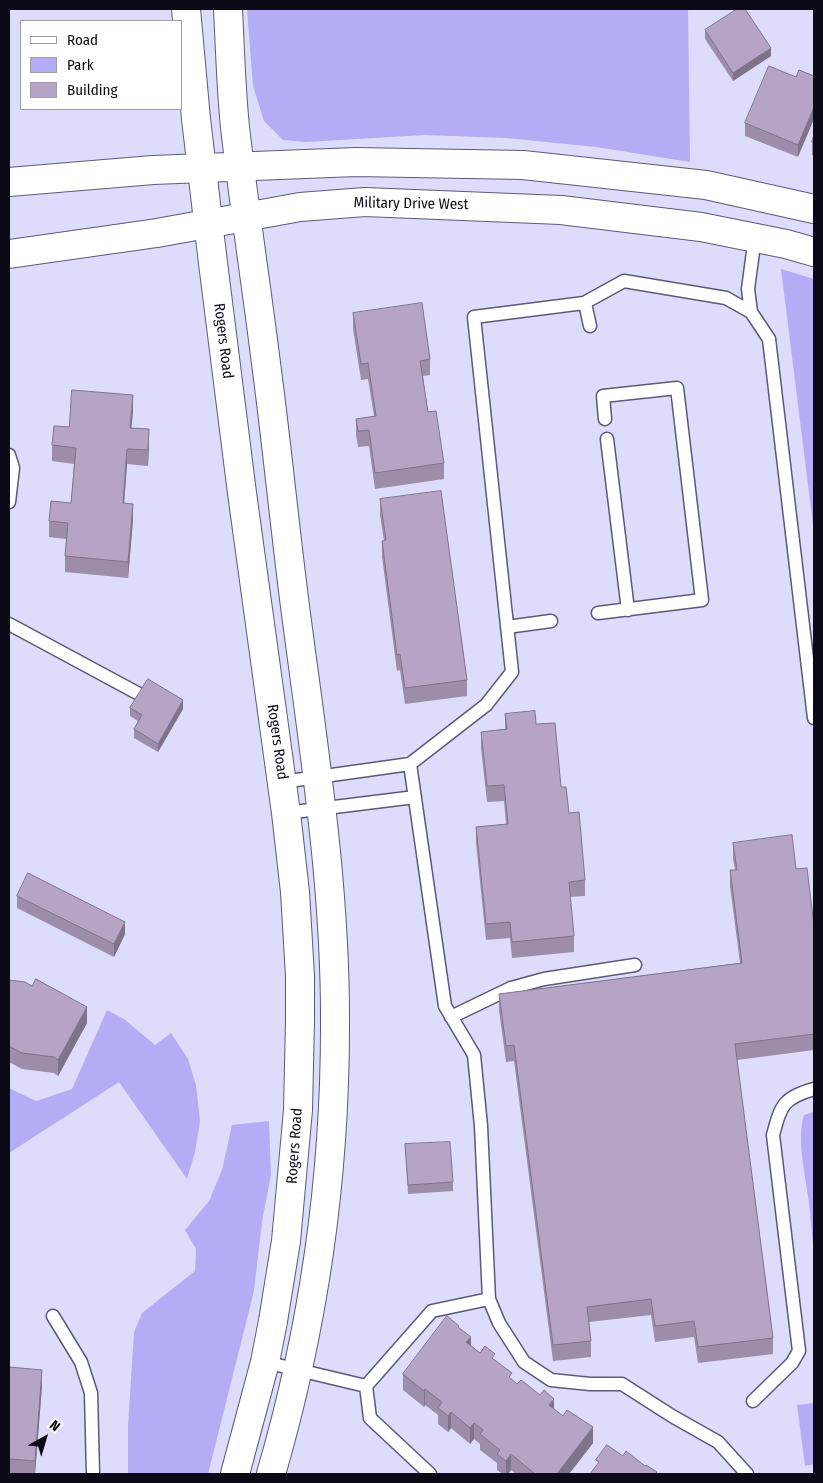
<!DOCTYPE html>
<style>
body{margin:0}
#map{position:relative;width:823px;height:1483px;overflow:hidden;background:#dedcfb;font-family:"Fira Sans Condensed",sans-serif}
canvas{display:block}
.frame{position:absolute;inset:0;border:10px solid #0b0a16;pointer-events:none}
.legend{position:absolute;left:20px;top:20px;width:162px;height:90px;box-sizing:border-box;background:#fff;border:1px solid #9d9da2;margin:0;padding:6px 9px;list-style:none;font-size:15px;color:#0b0a16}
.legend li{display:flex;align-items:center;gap:10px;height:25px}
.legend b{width:25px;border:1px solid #9d9da2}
.north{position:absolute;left:20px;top:1413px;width:50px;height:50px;-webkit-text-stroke:4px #fff;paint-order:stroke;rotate:39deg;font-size:14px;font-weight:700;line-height:20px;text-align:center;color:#0b0a16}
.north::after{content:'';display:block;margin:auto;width:18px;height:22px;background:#0b0a16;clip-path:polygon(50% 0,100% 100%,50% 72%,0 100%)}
</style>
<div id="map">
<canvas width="823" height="1483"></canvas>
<div class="frame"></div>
<ul class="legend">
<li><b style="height:6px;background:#fff"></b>Road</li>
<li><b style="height:14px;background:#b3adf5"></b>Park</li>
<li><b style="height:14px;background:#b5a4c6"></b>Building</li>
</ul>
<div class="north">N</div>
</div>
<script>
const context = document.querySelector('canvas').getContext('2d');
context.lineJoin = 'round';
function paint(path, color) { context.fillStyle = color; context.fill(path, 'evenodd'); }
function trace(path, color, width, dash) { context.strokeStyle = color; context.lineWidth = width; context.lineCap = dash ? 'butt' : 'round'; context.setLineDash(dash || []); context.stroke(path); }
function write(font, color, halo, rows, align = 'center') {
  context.font = font + ' "Fira Sans Condensed",sans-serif'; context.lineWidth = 5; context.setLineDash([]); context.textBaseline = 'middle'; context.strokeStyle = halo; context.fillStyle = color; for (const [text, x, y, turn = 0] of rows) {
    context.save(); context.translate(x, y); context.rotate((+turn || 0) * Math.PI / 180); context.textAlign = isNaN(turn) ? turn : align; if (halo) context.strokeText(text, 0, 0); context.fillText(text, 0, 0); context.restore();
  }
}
paint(new Path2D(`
 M247,9H688L690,162L596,147L506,138L425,135L306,142L283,140L264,121L253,86Z
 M781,269L814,279V533Z
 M107,1010L124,1019L155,1045L171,1033L188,1059L196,1085L200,1121L195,1152L187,1179L119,1082L9,1153V1088L36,1101L72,1089Z
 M814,1112V1254C812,1237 811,1220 809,1203C806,1178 796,1139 804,1115Z
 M269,1121L271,1175L262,1221L254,1291L208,1474H128V1426L134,1332L142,1313L195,1271L196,1249L185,1230L209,1201L222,1170L232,1125Z
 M814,1403V1464L805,1466L797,1405Z`), '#b3adf5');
const service = new Path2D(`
 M585,303L590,326
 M751,312L769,339L814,718
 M607,439L628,610
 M9,455L13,468L9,502
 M598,613L702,600L677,388L603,396L605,419
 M9,624L139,694
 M507,627L551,621
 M282,782L410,764
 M286,813L415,797
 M451,1017L511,988L544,979L635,965
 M489,1299L499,1323L524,1362L551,1380L590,1384H622L672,1416L718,1442L747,1474
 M53,1316L81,1362L91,1393L93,1474
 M265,1362L366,1386L432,1311L489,1299L481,1126L474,1055L445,1006L410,764L486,705L512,672L474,317L584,303L624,281L726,298L751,312L748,289L755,237
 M366,1386L370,1418L430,1474
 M753,1401L792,1363L799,1351L773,1135C781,1105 783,1098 814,1089`);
const secondary = new Path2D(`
 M186,9L196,119L213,263L242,493L286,813L295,892L300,976V1021L298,1110L286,1241L273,1321L265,1362L235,1474
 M228,9C230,48 231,88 235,127C244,206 256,284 266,363C277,446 285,530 296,614C314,751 336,888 335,1027C335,1178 313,1330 271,1474
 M9,182L153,170L356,162L523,165L706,185L814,209
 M9,254L157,233L300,207L365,202L561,210L701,227L786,244L814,252`);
trace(service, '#5b597a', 15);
trace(secondary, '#5b597a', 30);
trace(service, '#fff', 12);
trace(secondary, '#fff', 28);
paint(new Path2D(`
 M705,30L771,56L733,81L705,39Z
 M799,70L798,157L745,136V123L796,77Z
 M814,135V156L812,155V142Z
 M353,313L430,359V375L423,376L428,412L444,463V479L375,489L369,446L358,447L356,435V419L374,416L368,379L361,380L353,329Z
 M133,411L131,428L149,445L148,466L127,464L124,503L133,520L128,578L65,572V556L66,539L49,537V521L71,503L74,464L52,461V445L69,427Z
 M380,499L467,680V696L405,704L400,670L397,671L382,557V541H384L380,515Z
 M130,708L183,709L158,752L134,738V729L138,721L130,716Z
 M505,714L536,724L561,787L569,813L585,880V896L570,897L574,936V952L512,958L510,938L486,940L476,843V827L506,824L504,801L487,802L481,748V732L505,729Z
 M733,843L796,869L814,926V1050L737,1060L773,1338V1354L698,1363L694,1337L655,1342L651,1315L589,1322L591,1341V1357L553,1361L514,1061L506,1062L499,1010V994L740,963L730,886V870H735L733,859Z
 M17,896L125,934L114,957L17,908Z
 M9,980L87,1023L58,1076L54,1073L22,1069L9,1062Z
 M405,1144L453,1182V1191L408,1194Z
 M459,1328L471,1346L480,1353L495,1360L512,1380L554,1409L593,1443L569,1474H516L511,1470L508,1474H503L497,1470V1463L480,1450V1444L474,1439L470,1444L451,1428L448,1432L438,1424V1415L425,1405L424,1407L403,1390V1374Z
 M9,1367L42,1386L35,1474H9Z`), '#9c8daa');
paint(new Path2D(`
 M771,48V56L733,81V73Z
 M814,107V119L798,157V145Z
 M133,395V411L130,444V428Z
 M149,429V445L148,466V450Z
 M127,449V464L123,519V503Z
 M133,504V520L128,578V562Z
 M183,700V709L158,752V744Z
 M125,922V934L114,957V944Z
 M87,1007V1023L58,1076V1060Z
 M471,1337V1353L466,1342Z
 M42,1370V1386L35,1474V1461Z
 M425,1389V1405L424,1407V1391Z
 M554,1399V1415L549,1405Z
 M451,1412V1428L448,1432V1416Z
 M474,1423V1439L470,1444V1428Z
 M593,1427V1443L569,1474H557Z
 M511,1454V1470L508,1474H506V1461Z`), '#7f738b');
const building = new Path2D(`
 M737,9H745L771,48L733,73L705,30Z
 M769,66L796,77L799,70L814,76V107L798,145L745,123Z
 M814,135V143L812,142Z
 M422,303L430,359L420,361L428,412L436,411L444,463L375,473L369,430L358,431L356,419L376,416L368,363L361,364L353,313Z
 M72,390L133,395L130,428L149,429L148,450L127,449L123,503L133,504L128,562L65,556L68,523L49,521L51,501L71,503L76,448L52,445L54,426L69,427Z
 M441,491L467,680L405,688L400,654L397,655L382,541L386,540L380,499Z
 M148,679L183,700L158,744L134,729L142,715L130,708Z
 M535,711L536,724L555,723L561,787H566L569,813L579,812L585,880L569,882L574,936L512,942L510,922L486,924L476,827L508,824L504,785L487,786L481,732L507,729L505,714Z
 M792,835L796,869L807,868L814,926V1034L735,1044L773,1338L698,1347L694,1321L655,1326L651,1299L587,1307L591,1341L553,1345L514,1045L506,1046L499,994L742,963L730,870H737L733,843Z
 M28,873L125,922L114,944L17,896Z
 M36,979L87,1007L58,1060L54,1057L22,1053L9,1046V980L25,982L32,986Z
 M450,1142L453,1182L408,1185L405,1144Z
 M447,1316L459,1326L458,1327L471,1337L466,1342L480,1353L485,1346L495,1354L492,1358L512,1373L509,1377L517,1384L521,1380L540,1395L544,1390L554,1399L549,1405L563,1416L567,1410L593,1427L557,1474H535L511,1454L506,1461L497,1454L500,1450L480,1434L483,1430L474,1423L470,1428L451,1412L448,1416L438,1408L442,1402L425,1389L424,1391L403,1374Z
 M9,1367L42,1370L35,1461L9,1459Z
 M607,1445L623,1456L626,1451L645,1466L646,1465L657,1472L655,1474H590L599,1462L596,1460Z`);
paint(building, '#b5a4c6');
trace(building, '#7f738b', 1);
write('15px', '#0b0a16', '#fff', [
 ["Military Drive West",411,204,1],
 ["Rogers Road",223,341,83],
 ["Rogers Road",277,742,82],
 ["Rogers Road",295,1146,-86]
]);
</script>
